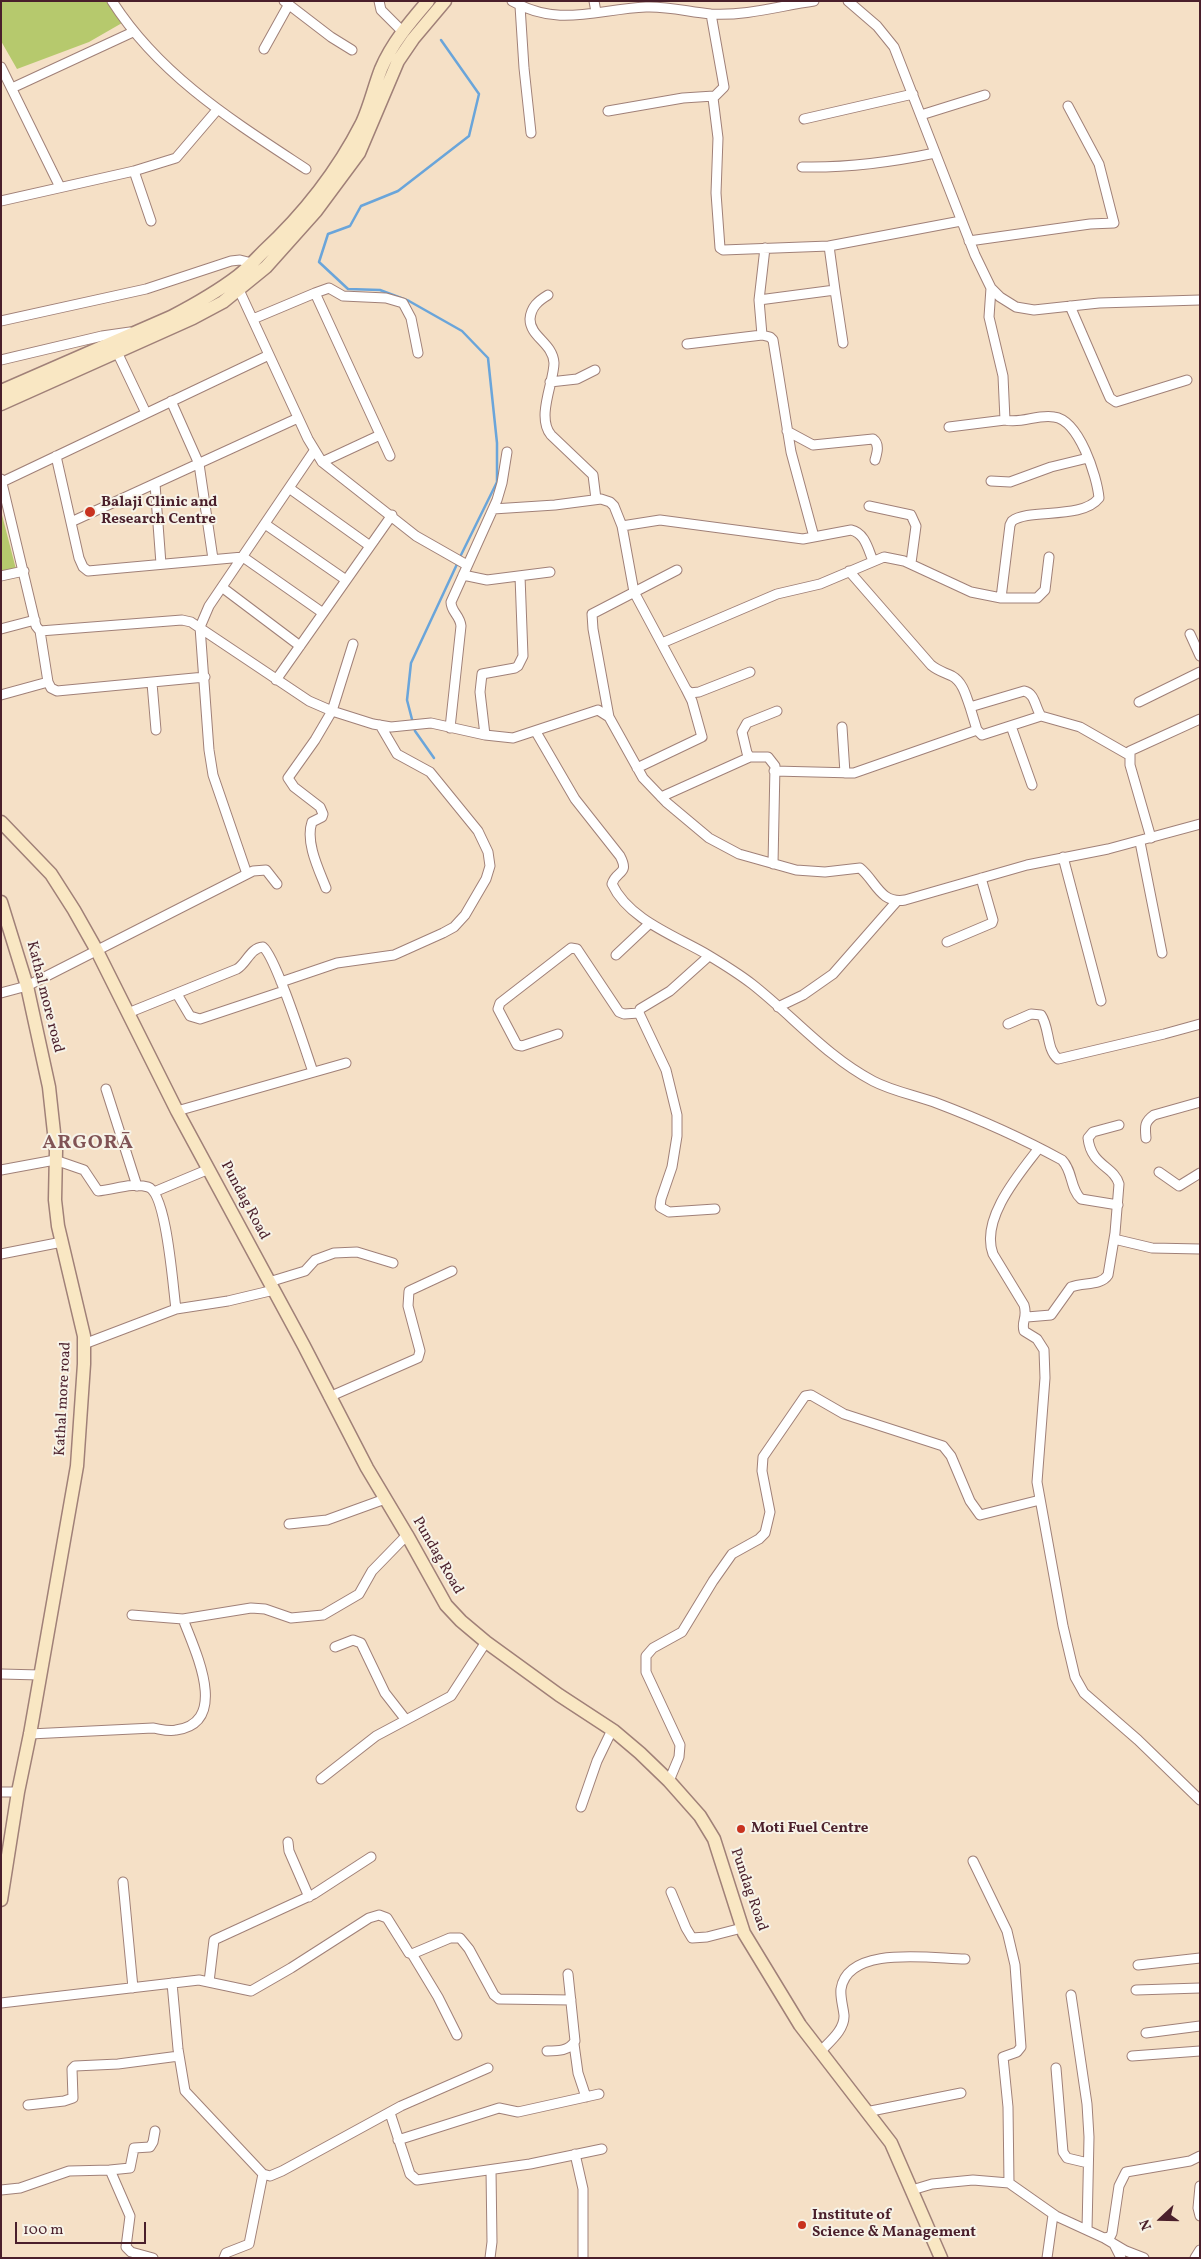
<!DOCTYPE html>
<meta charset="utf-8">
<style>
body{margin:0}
#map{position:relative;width:1201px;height:2259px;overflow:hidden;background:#f5e0c6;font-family:Vollkorn,serif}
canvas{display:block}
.frame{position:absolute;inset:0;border:2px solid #4a1f2b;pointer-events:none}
.north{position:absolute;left:1136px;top:2194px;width:50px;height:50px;-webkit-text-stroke:4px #f7f3e8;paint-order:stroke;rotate:249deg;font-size:14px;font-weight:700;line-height:20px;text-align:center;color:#4a1f2b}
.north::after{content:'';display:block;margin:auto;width:18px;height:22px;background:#4a1f2b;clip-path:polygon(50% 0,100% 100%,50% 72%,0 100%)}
.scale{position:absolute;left:15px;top:2222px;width:131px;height:22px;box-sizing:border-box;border:2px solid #4a1f2b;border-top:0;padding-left:6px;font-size:15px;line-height:18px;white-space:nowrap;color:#4a1f2b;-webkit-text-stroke:4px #f7f3e8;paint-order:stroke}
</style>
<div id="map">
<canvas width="1201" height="2259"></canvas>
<div class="frame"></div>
<div class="north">N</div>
<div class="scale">100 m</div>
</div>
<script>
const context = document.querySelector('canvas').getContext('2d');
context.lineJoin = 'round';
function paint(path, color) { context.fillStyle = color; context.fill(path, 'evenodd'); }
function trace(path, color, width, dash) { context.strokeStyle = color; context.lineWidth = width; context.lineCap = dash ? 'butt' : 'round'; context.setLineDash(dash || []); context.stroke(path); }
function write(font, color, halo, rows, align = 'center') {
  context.font = font + ' Vollkorn,serif'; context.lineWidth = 4; context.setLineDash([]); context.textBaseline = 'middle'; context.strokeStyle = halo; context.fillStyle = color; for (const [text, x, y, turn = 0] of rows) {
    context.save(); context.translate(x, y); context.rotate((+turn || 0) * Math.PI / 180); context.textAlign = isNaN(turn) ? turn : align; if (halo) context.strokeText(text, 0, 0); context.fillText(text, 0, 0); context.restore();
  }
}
paint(new Path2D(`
 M1,1H109L122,23L89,42L17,69L1,41Z
 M1,511L17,573L1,577Z`), '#b6c96d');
trace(new Path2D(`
 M441,40L479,94L469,136L398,191L361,206L350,226L328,234L319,262L348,289L380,290L409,301L462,331L488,358L497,443V482L460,557
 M434,758L415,731L407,700L411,663L458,562`), '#6aa5da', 2.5);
const street = new Path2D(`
 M112,1C160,76 233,121 306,169
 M284,1L331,37L352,50
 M379,1L381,10L402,31
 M512,1C559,28 597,9 646,7C668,6 689,12 711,14C747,16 779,6 814,1
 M594,1L596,12
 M848,1L877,26L894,47L975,255L991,288L1000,297L1016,307L1034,310L1099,303L1200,300
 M520,6L524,68L531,133
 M711,14L724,87L713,98L718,138L716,193L720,248L723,250L829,246
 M264,49L289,4
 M1,67L60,187
 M12,88L133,32
 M608,111L683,98L714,96
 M921,115L985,95
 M804,119L913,94
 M802,167C847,168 892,162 935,153
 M134,171L151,221
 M1,201L134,171L176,158L217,110
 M969,241L1090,224L1114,223L1099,164L1068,106
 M239,290L308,439L322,462L416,536L467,565
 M835,290L843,343
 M315,293L329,288L343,296L386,298L403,303L411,318L418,353
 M548,295C538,301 531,307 530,319C530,337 553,343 554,363C554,382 536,417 551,435L593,475L596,499
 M759,300L765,248
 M1070,306L1106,389L1110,398L1116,402L1187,380
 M253,319L315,293L390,456
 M1,321L146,289L231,261L240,260L252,263
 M762,335L759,300L835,290L829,246L961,221
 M687,344L762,335L770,337L773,340L791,452L814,537
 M117,352L146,413
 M1,360L102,336L130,332
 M550,382L577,379L595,370
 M171,401L199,464L213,559
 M949,427L1005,420L1003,376L989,317L991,288
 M787,431L813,445L873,439C880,444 877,453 875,460
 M56,456L79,558L83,567L88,571L243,557L323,613
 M322,462L380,435
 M1,479L36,626L40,631L182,620L191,622L309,701L332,711L373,724L391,727L431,723L485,735L513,738L598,710L609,717L643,778L666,802L709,838L739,854L796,870L825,872L860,868C876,881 880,904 905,900L1027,865L1108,849L1200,824
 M991,481L1010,482L1051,467L1088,458
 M2,482L269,355
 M155,484L161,564
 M289,488L370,546
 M869,506L911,515L916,526L911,563
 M493,509L555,505L601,499L610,502L614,506L622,526L634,592L686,689L690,693L699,692L750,672
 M71,522L298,418
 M265,524L346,580
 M622,526L660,520L803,539L851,530C865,533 868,549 873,561
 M849,571L931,665C938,671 944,672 952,676C963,682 966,696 970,707L1024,691C1035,693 1035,707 1041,716L1080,727L1129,755
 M463,575L487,580L550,572
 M1,576L24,571
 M223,588L300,646
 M1001,598L1010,525L1012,521C1029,508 1082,520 1099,498C1097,476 1079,420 1054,417C1037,414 1022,424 1005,420
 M1,629L35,620
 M40,631L48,682L51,688L57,691L205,677
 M1190,634L1200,656
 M662,643L777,594L820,584L884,557L904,561L971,592L1001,598H1037L1045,590L1049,557
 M276,680L392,515
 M152,683L156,730
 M1,695L48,682
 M1139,702L1200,672
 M970,707L977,730L982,735L1041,716
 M609,717L593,629L592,614L677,570
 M1011,726L1032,785
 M842,727L845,773
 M450,728L461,626C460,615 451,612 451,602L497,500L502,483L507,452
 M536,732L575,799L620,856C630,875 616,870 612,884C629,920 676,936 708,955C723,964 739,974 752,984C794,1017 826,1056 873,1081C892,1091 914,1095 934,1102C979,1119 1020,1137 1062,1160C1073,1171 1070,1189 1081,1199L1118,1205
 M485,735L480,692L482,674L515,668L518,666L523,656L520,576
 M637,768L702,737L692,701L686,689
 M774,771L854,773L977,730
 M661,797L750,757
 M1151,838L1130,765V751L1200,719
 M1140,842L1162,953
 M1063,857L1101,1001
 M773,864L775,766L768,757H750L747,753L742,732L747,723L777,711
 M247,874L213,775L209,750L200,627L209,606L314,451
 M326,888C319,870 305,842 312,822L322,817L323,814L320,807L294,787L288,778L315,740L332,711L353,644
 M947,942L992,923L993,920L981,878
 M616,955L650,923
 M709,956L670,991L640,1009L639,1013L666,1070L677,1115V1136L672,1167L661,1199L660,1207L669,1212L715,1209
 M281,982L337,963L394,955L443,933L454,927L465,915L486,879L490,866L488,852L478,831L430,772L397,754L380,725
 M1,993L27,986L253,871L266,870L277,884
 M177,994L190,1016L200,1019L284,991
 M778,1007L803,995L833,974L897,901
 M128,1013L237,969C247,963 250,948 263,947C276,957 306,1052 313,1072
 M1008,1024L1031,1014L1041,1015C1050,1028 1046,1049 1058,1059L1164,1034L1200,1024
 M558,1034L522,1046L517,1045L498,1009L500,1003L571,948L577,949L619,1012L624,1014L639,1013
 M106,1089L137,1186
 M177,1111L346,1063
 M1146,1138C1145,1127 1144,1122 1154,1115L1200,1102
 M1039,1148C1019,1174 980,1219 993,1254L1024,1305C1028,1318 1021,1321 1024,1331L1037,1339L1044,1350L1045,1378L1037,1482L1063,1626L1075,1677L1084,1693L1138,1740L1200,1800
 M1,1170L55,1160L84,1170L98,1191C113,1190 133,1182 148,1187C167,1193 173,1289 176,1309
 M1159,1172L1179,1186L1200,1173
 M154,1192L209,1169
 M1114,1239L1152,1248L1200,1249
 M1,1254L62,1242
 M269,1282L305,1271L315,1260L334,1253L357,1252L393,1263
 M1027,1317L1051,1315L1071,1287C1083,1282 1101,1286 1108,1275L1115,1233L1119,1184C1114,1166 1091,1166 1088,1138L1093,1132L1119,1125
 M84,1344L176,1309L228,1301L274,1290
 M329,1397L418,1358L420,1351L408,1306L409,1291L452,1271
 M289,1524L327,1520L385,1499
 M132,1615L183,1619L251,1608L265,1609L291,1618L323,1615L359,1594L372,1571L407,1535
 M335,1647L353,1640L361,1643L385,1693L406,1720
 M1,1674L40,1675
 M30,1734L153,1728C160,1729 169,1732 176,1730C231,1722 194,1649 183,1619
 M321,1779L376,1736L451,1696L486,1642
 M669,1781L679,1757L680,1745L646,1672V1656L653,1648L682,1632L713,1581L732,1554L759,1539L765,1533L770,1512L762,1471L763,1457L805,1396L811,1395L844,1414L943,1446L951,1456L970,1501L980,1515L1040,1500
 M1,1792H18
 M581,1807L597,1761L612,1730
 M288,1842L289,1851L309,1897
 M973,1861L1007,1931L1015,1965L1021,2047L1017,2052L1003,2057L1008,2107L1009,2183
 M123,1882L133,1988
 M671,1892L686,1928L692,1938L707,1937L742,1928
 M412,1954L438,1997L457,2035
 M1138,1965L1200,1958
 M209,1982L214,1940L314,1894L371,1857
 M172,1983L178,2049L185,2091L263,2174L270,2176L282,2171L401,2106L488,2068
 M1136,1990L1200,1988
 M1071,1995L1087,2104L1089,2137L1087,2230
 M1,2003L199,1980L251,1991L291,1968L369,1918L379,1915L387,1918L409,1953L412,1954L450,1938H460L469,1949L494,1995L499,1999L571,2000
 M1146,2033L1200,2026
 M574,2044L578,2073L586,2097
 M547,2051C558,2051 569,2051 575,2041L568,1974
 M820,2052C829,2042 845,2030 844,2015C843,2006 840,1997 841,1989C848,1944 934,1959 965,1959
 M1132,2056L1200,2051
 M1056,2068L1063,2152L1067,2158L1088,2163
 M28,2105L64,2101L73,2098L72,2069L75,2066L118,2064L179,2056
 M866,2112L961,2093
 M390,2113L410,2174L417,2180L530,2164L602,2149
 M398,2140L499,2108L518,2112L599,2094
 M575,2154L583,2189V2258
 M110,2170L130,2168L134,2148L150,2147L153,2142L155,2131
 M1200,2186L1198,2208L1200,2216
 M1,2190L20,2188L69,2171L110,2170L130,2216L126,2247L131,2252L153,2258
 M912,2190L932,2184L973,2180L1009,2183L1056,2216L1104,2238L1110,2237L1112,2233L1119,2186L1126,2172L1190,2161L1200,2156
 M1104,2238L1126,2251L1144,2258
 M1114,2244L1121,2258
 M224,2258L226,2253L249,2244L263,2174
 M490,2258L492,2242L491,2170
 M1047,2258L1053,2215
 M1195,2258L1200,2250`);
const secondary = new Path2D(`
 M1,391L171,317C194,305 217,292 238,276C247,269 255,260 263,252C303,215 337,172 362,123C370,106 374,87 381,69C392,43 410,22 428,1
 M1,404L193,318L223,302L266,267L316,211L359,153L398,61L413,39L445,1
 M1,822L51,874L74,910L96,949L177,1111L304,1346L367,1468L407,1535L446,1605L461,1621L486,1642L559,1695L614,1731L640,1753L669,1781L700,1816L714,1839L744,1933L800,2025L891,2143L941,2258
 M1,902L27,986L49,1087L56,1151L55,1200L58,1226L84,1336V1364L77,1466L30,1734L18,1792L1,1900`);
trace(street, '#a08078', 11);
trace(secondary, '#a08078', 15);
trace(street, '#fff', 9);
trace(secondary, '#f9e7c3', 12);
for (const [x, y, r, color] of [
 [90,512,6,"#c8321e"],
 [741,1829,5,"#c8321e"],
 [802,2225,5,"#c8321e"]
]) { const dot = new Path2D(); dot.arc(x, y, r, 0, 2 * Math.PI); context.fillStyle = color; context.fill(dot); trace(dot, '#f7f3e8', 2); }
write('bold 15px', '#4a1f2b', '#f7f3e8', [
 ["Balaji Clinic and",101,503],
 ["Research Centre",101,520],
 ["Moti Fuel Centre",751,1829],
 ["Institute of",812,2216],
 ["Science & Management",812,2233]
], 'left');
write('15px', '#4a1f2b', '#f7f3e8', [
 ["Kathal more road",44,997,76],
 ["Pundag Road",244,1201,62],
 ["Kathal more road",64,1399,-87],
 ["Pundag Road",437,1556,60],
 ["Pundag Road",748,1890,71]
]);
context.letterSpacing = '1px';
write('bold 20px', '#815355', '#f7f3e8', [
 ["ARGORĀ",88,1144]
]);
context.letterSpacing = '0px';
</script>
